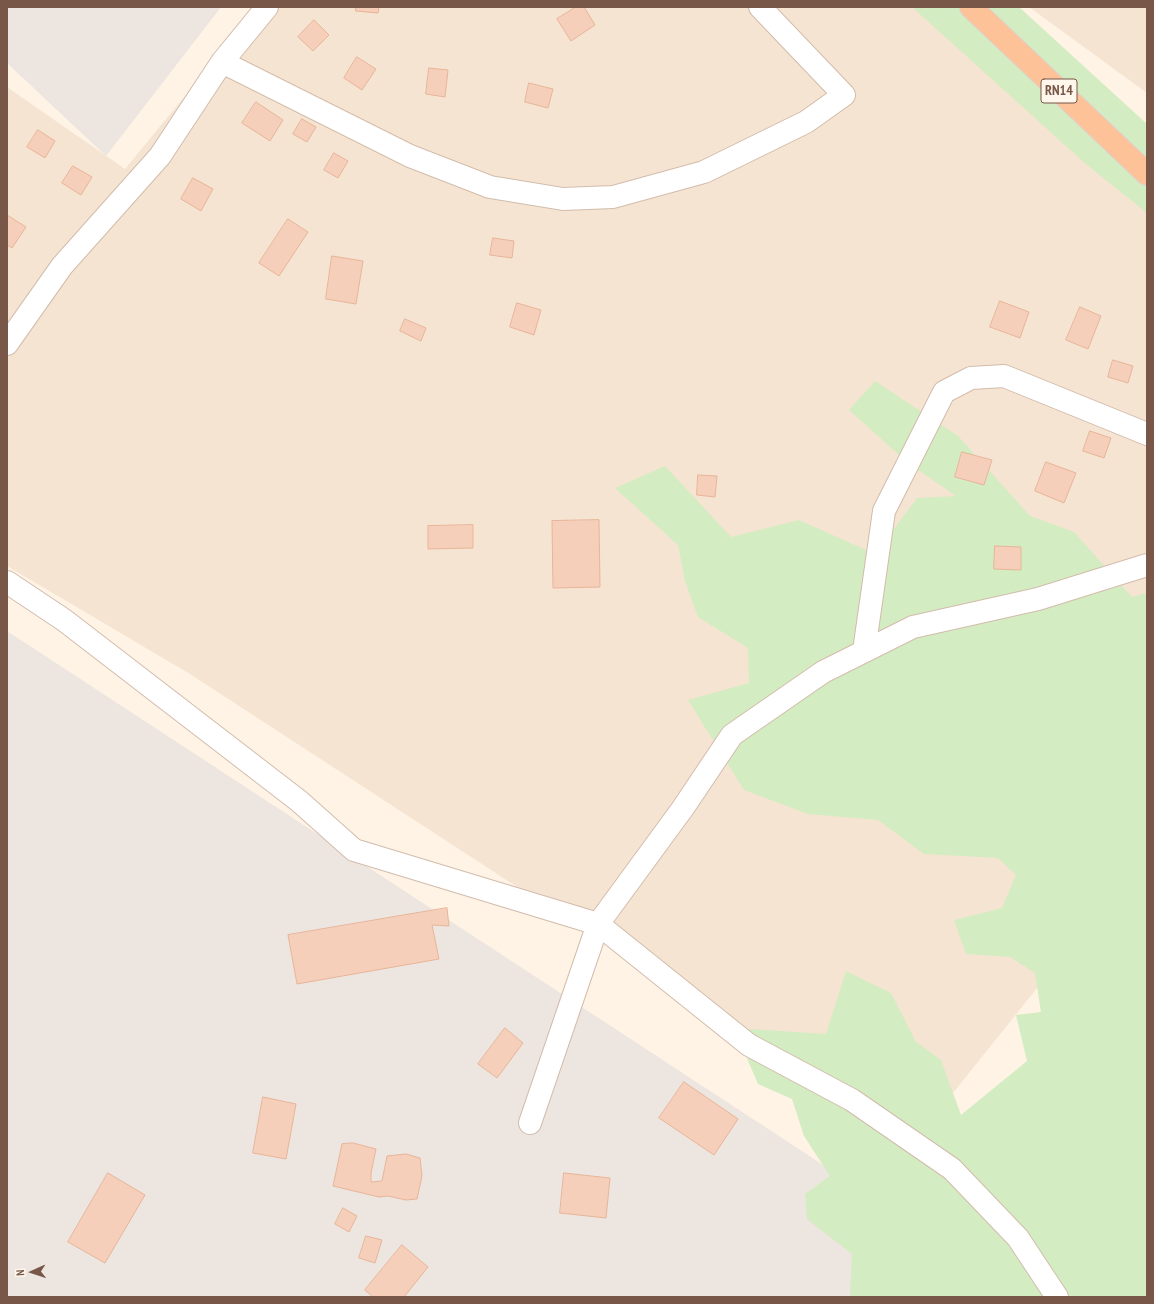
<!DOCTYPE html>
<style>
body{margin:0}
#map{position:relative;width:1154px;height:1304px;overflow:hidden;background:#fef3e4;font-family:"PT Sans Narrow",sans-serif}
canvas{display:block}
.frame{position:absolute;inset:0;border:8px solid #785748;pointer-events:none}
.north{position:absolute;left:12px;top:1252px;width:40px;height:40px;-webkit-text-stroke:3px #fff7ec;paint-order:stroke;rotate:267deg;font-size:11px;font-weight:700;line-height:16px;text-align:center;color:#785748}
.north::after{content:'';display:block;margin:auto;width:14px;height:18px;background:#785748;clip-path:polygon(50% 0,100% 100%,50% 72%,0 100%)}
</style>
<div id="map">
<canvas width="1154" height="1304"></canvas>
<div class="frame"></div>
<div class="north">N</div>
</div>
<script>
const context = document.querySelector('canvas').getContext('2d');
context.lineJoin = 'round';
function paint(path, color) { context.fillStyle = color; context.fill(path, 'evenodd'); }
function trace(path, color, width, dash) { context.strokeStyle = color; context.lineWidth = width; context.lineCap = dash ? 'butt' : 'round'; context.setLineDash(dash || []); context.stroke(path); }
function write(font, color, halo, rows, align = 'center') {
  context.font = font + ' "PT Sans Narrow",sans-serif'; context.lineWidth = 3; context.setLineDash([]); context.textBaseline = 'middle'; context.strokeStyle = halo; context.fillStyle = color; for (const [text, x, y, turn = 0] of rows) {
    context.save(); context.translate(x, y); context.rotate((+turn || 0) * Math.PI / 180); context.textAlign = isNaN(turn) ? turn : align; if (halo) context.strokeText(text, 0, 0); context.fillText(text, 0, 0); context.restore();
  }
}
paint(new Path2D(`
 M258,7H970L1147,206V847L1054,967L912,1144L190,674L7,566V87L125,169Z
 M1029,7H1147V93Z`), '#f6e4d2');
paint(new Path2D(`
 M7,7H221L106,156L7,63Z
 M7,631L1025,1297H7Z`), '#ede5df');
paint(new Path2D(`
 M912,7H1019L1147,124V213L1087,165Z
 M875,381L958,436L1030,516L1074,532L1132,597L1147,593V1297H850L852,1254L807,1219L805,1194L830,1176L804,1136L792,1099L758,1084L734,1028L826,1034L846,971L891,993L916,1042L941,1060L961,1115L1027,1061L1016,1015L1041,1012L1035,973L1010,957L966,954L954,920L1002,908L1016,875L998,858L924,854L878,820L808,814L744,790L688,700L749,683L748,648L698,617L685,581L678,545L615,488L665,466L731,537L799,520L875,554L917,498L956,496L908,463L849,410Z`), '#d4ecc1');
const building = new Path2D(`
 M356,7H379L378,13L356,11Z
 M576,7H584L595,25L571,41L557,19Z
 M314,20L329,35L313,51L298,37Z
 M357,57L376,69L362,90L344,78Z
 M429,68L448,70L445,97L426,94Z
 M529,83L553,89L548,108L525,102Z
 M256,102L283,120L270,141L242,123Z
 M302,119L316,127L307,142L293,134Z
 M38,130L55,141L45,158L27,147Z
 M334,153L348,161L338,178L324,170Z
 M73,166L92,177L81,195L62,183Z
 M193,178L213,189L201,211L181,199Z
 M7,215L26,227L12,248L7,245Z
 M288,219L308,232L279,276L259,263Z
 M493,238L514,241L512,258L490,255Z
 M332,256L363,261L356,304L326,299Z
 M1000,301L1029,312L1020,338L990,327Z
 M517,303L541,310L534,335L510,327Z
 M1080,307L1101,316L1088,349L1066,340Z
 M405,319L426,328L421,341L400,331Z
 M1113,360L1133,366L1128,383L1108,377Z
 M1090,431L1111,438L1104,458L1083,451Z
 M962,452L992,460L984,485L955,477Z
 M1046,462L1076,473L1064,503L1035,491Z
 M698,475L717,476L715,497L697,495Z
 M599,520L600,587L553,588L552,521Z
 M473,525V548L428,549V526Z
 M995,546L1021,547V570L994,569Z
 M447,908L449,926L432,925L439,959L297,984L288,935Z
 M505,1028L523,1043L497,1078L478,1064Z
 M684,1082L738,1119L714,1155L659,1118Z
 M263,1097L296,1104L286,1159L253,1153Z
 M353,1143L376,1149L371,1173V1182L382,1181L387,1156L406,1154L420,1158L422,1176L417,1199L406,1200L388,1196L379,1197L333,1186L342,1144Z
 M108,1173L145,1195L105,1263L68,1242Z
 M564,1173L610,1178L606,1218L560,1213Z
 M343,1208L357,1216L349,1232L335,1224Z
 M366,1236L382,1240L375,1263L359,1258Z
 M402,1245L428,1267L404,1297H373L365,1290Z`);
paint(building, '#f5cfba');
trace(building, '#e8b599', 1);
const minor = new Path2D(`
 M222,62L410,156L490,187L563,199L613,197L704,172L806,122L844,95L760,7
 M7,344L62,266L160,156L222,62L267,7
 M7,582L64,620L299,801L354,850L598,924L749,1045L852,1100L952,1169L1018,1238L1057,1297
 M864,651L884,511L944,392L971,378L1004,376L1147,434
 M530,1123L598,924L683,808L732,735L823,672L913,627L1038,599L1147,565`);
const trunk = new Path2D(`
 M971,7L1147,174`);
trace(minor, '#d2bcac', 24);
trace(trunk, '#dcd3cf', 24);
trace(minor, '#fff', 22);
trace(trunk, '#fec298', 22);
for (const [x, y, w] of [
 [1059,91,36]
]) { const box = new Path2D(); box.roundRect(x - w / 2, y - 12, w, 24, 3); context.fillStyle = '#fff7ec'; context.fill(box); trace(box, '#785748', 1); }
write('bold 14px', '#785748', null, [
 ["RN14",1059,91]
]);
</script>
